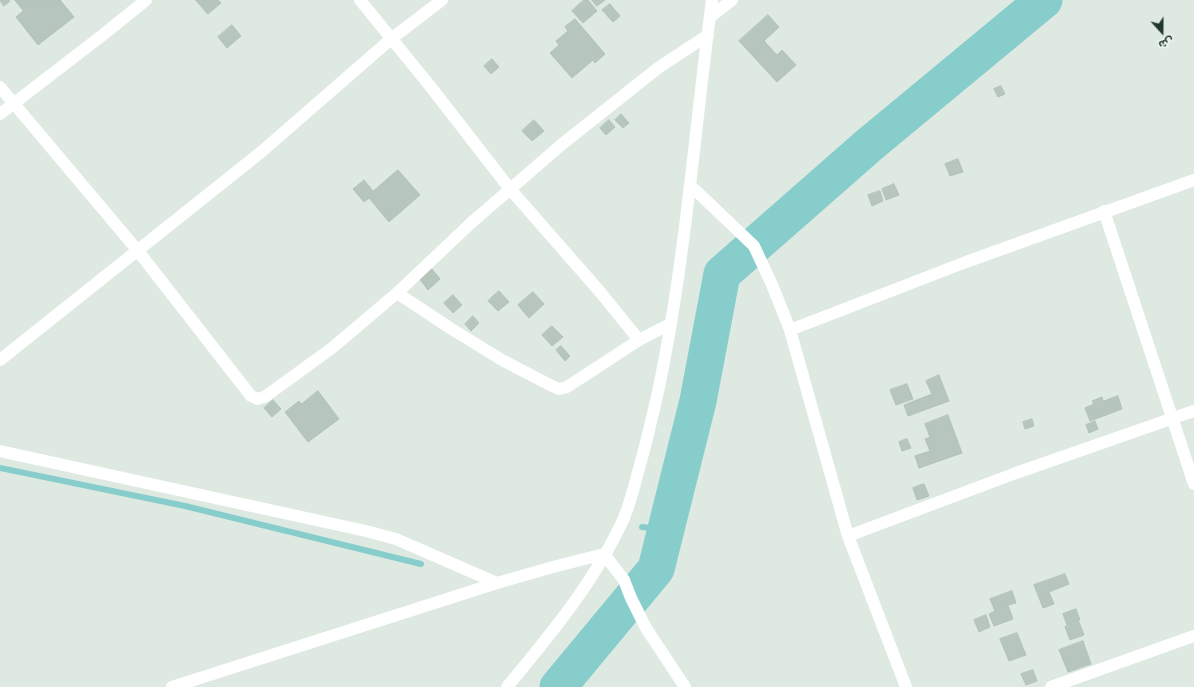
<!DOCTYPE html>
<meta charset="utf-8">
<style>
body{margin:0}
#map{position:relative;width:1194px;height:687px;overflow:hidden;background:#dee9e2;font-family:"Noto Sans","Noto Sans Arabic",sans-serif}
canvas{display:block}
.north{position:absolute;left:1142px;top:12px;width:40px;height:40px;-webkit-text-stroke:3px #eef6f0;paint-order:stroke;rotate:159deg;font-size:11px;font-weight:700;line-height:16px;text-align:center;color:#20372d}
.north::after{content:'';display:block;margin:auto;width:14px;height:18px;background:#20372d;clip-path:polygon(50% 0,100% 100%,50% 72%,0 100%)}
</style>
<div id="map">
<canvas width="1194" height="687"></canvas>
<div class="north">ش</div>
</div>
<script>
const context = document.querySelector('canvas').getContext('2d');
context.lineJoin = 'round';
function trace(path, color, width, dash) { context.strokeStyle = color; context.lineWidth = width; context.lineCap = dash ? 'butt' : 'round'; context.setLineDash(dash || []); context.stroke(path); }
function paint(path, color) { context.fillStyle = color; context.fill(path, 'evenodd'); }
trace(new Path2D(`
 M0,468L185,506L421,564
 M642,527L666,530`), '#87cdcc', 6);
trace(new Path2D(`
 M558,687L656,569L698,401L722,274L869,145L1044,0`), '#87cdcc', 37);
const building = new Path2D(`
 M0,0H9L10,1L4,6Z
 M15,0H60L74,17L38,45L16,17L23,11Z
 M196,0H218L221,3L208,14Z
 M584,0H588L597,11L583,23L572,11Z
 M592,0H605L597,6Z
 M610,4L620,16L613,22L602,10Z
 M768,15L779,27L764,41L777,55L782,50L796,65L777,82L739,41Z
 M575,19L605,54L595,63L593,60L572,78L550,53L559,45L556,41L568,31L565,27Z
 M232,25L241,36L227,48L218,37Z
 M492,59L499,67L491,74L484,66Z
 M1001,86L1005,94L998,97L994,89Z
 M621,114L629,123L623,128L615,120Z
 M534,120L544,131L532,141L522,131Z
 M609,120L615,127L606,135L600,128Z
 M958,159L963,172L950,176L945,164Z
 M398,170L420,195L389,222L369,198L364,202L353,189L364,180L373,191Z
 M894,184L899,195L886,200L882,189Z
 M880,191L883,201L872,206L868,195Z
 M431,268L440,279L428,290L419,278Z
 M499,291L509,302L498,311L488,301Z
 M533,292L544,304L529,318L518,305Z
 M453,295L462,305L453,313L444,303Z
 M473,316L479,323L471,331L465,324Z
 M552,326L563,337L552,346L542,335Z
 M561,346L570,356L565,361L556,350Z
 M939,375L949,401L908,416L904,405L932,394L926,381Z
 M907,384L913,399L896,405L890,390Z
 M318,391L339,419L308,442L285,412L299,401L301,404Z
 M1118,396L1122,409L1090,421L1085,408L1094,404L1092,401L1102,397L1103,401Z
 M273,400L281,409L272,417L264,408Z
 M948,415L962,453L919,468L915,456L930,451L925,439L930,437L925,424Z
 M1032,419L1034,426L1025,429L1023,422Z
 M1095,421L1098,429L1089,433L1086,425Z
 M907,439L911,448L902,451L899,442Z
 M924,484L929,496L917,500L913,488Z
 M1065,574L1069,584L1049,592L1054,604L1043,608L1034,585Z
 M1012,591L1016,603L1008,605L1013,619L994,626L989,614L995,611L990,599Z
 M1076,609L1080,620L1067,625L1063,614Z
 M986,615L990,627L979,632L974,620Z
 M1079,622L1084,635L1070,640L1065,627Z
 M1017,633L1026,655L1009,661L1000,639Z
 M1083,641L1091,664L1068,672L1059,650Z
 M1033,670L1037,681L1026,685L1021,674Z`);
paint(building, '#b6c6bd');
trace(building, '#b1c2b8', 1);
trace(new Path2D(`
 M360,0L430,86L510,189L601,293L639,340
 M710,17L732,0
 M0,87L138,251L251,396L258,399L266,396L332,348L397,293L471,223L561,145L658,68L708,35
 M0,114L104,34L146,0
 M690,185L754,246L773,287L790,330L848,536L906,687
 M1104,211L1194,484
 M397,293L450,328L502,360L552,386L559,389L567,387L639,340L670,324
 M790,330L966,262L1194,180
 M0,360L260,153L391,39L442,0
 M0,451L366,531L396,539L497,583
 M848,536L1016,473L1194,411
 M172,687L497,583L553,567L604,554L624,580L631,598L646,628L685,687
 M507,687C551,634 595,581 624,518C630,503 634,488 638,472C645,449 650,425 656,401C685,269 694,134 712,0
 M1051,687L1194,636`), '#fff', 12);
</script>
